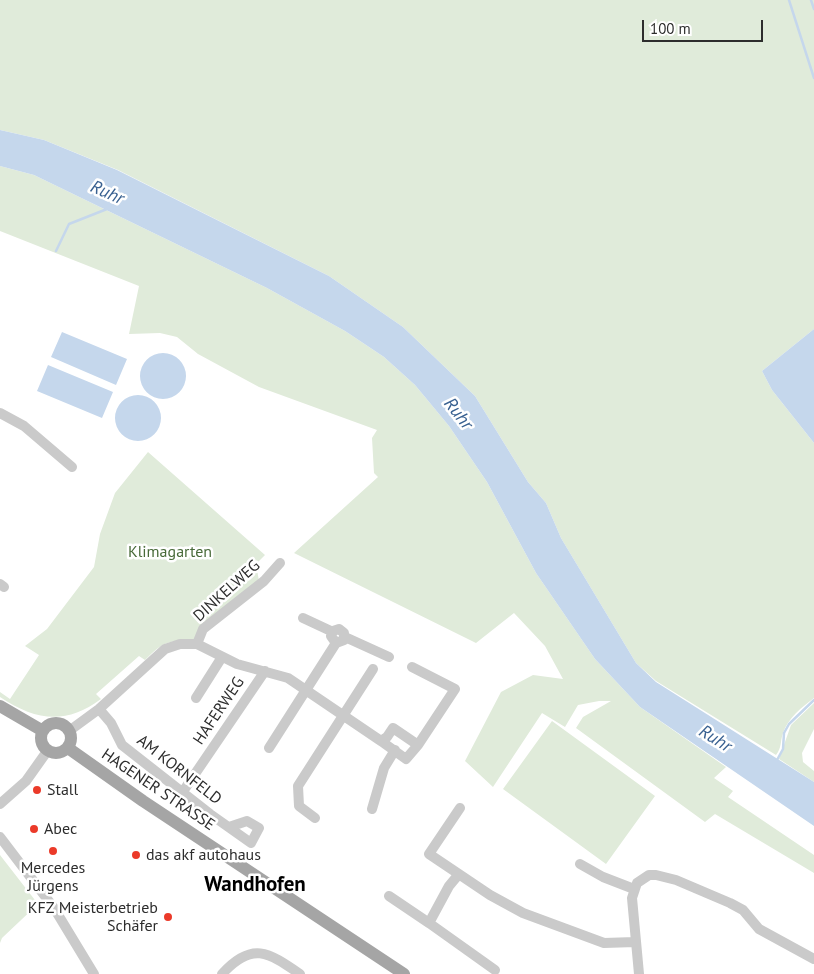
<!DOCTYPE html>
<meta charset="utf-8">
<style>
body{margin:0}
#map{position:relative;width:814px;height:974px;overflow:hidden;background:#fff;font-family:"PT Sans",sans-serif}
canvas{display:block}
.scale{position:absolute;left:642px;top:20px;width:121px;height:22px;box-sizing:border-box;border:2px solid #2d2d2d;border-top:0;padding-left:6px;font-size:15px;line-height:18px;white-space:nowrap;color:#2d2d2d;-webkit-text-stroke:4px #fff;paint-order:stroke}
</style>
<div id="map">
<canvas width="814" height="974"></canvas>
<div class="scale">100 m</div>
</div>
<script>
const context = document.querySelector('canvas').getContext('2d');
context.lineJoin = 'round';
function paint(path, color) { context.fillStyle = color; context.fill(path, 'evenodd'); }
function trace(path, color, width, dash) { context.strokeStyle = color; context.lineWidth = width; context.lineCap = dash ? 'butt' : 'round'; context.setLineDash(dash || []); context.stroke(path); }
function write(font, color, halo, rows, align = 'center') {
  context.font = font + ' "PT Sans",sans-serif'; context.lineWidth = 5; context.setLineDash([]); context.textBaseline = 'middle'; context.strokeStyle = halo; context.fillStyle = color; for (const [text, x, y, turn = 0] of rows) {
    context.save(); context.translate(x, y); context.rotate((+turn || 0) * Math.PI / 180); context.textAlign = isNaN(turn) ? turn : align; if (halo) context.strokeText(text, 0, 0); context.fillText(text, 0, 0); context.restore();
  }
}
paint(new Path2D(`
 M0,0H814V329L762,371L772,390L814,443V698C802,707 788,718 783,733C780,742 782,747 776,755L656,681L636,663L561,538L546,503L528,482L475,396L403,327L329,276L118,170L44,140L0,130Z
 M0,166L34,175L267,288L345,331L384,357L415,385L449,426L487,482L536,573L595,659L640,707L726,767L714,778L733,791L728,797L814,855V873L715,814L705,822L576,728L583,717L611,701H599L578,705L565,727L542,713L493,787L465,761L501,692L533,675L563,679L545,646L514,613L476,643L294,553L378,477L374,473L372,438L377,430L259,387L198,354L177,337L160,333L129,334L139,286L0,231Z
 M148,452L265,555L256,564L259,581L194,640C167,641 164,641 145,660L139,656L96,694L101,699C66,725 36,721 0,697V692L10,699L39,655L25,646L47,629L94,567L100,534L115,493Z
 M814,703V729L802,753L803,762L814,771V782L779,759L791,725Z
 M552,721L655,796L606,864L503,789Z
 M0,855L38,904L2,938L0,943Z`), '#e0ebda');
paint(new Path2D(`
 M0,130L44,140L117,170L329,276L403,327L475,396L528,482L546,503L561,538L636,663L656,682L814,782V826L640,707L595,659L536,573L487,482L449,426L415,385L384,357L345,331L267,288L34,175L0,166Z
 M814,329V443L772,390L762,371Z
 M62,332L127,359L116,385L51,357Z
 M140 376a23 23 0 1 1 46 0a23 23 0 1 1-46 0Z
 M48,365L113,392L102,418L37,391Z
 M115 418a23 23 0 1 1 46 0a23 23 0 1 1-46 0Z`), '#c5d7ec');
trace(new Path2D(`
 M789,0L814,78
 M811,0L814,9
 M56,251L69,224L107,209
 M777,760L783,749L784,733L789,724L814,700`), '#c5d7ec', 2.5);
trace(new Path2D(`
 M0,413L24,426L72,467
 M0,584L4,587
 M303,618L333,632
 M345,637L389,657
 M197,644L203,629L264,581L280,563
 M412,667L455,689L418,745
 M196,698L222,657
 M99,709L111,723L122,745L210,814L251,843L259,828L247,821L229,827
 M69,731L99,709L165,649L180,644H197L237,664L288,678L381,741L387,737L393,728L418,745L406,759L381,741
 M269,748L336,643L344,640V633L339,629L333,631L331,636L336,643
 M182,793L265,671
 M0,804L26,781L48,750
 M460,808L429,854L490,895L523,913L604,943L635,942
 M372,809L384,768L395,750
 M315,818L299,806L298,786L373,669
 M0,837L54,908L94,974
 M580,864L603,877L634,889
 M389,896L429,923L449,886L459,874
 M429,923L495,970
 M222,974C252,941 268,952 300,974
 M639,974L632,898L637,883L649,875H656L676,880L730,903L743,910L759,929L814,959`), '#cacaca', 10);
trace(new Path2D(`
 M0,706L43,731
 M41 738a15 15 0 1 1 30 0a15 15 0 1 1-30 0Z
 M68,748L143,801L404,974`), '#a5a5a5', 12);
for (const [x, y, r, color] of [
 [37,790,5,"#eb3a29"],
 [34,829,5,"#eb3a29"],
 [53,851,5,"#eb3a29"],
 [136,855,5,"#eb3a29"],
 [168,917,5,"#eb3a29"]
]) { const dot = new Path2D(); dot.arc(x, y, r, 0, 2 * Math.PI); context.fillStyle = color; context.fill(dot); trace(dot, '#fff', 2); }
write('16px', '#486a39', '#fff', [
 ["Klimagarten",170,552]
]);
write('16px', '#2d2d2d', '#fff', [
 ["DINKELWEG",227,591,-42],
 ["HAFERWEG",219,711,-56],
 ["AM KORNFELD",179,770,38],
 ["HAGENER STRASSE",158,790,34]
]);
write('16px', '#2d2d2d', '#fff', [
 ["Stall",47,790],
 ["Abec",44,829],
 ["das akf autohaus",146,855],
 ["Mercedes",53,868,"center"],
 ["Jürgens",53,886,"center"],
 ["KFZ Meisterbetrieb",158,908,"right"],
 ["Schäfer",158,926,"right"]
], 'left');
write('italic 18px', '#396191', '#fff', [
 ["Ruhr",107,193,24],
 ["Ruhr",458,414,52],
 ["Ruhr",715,739,32]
]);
write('bold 21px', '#000', '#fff', [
 ["Wandhofen",255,885]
]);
</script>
